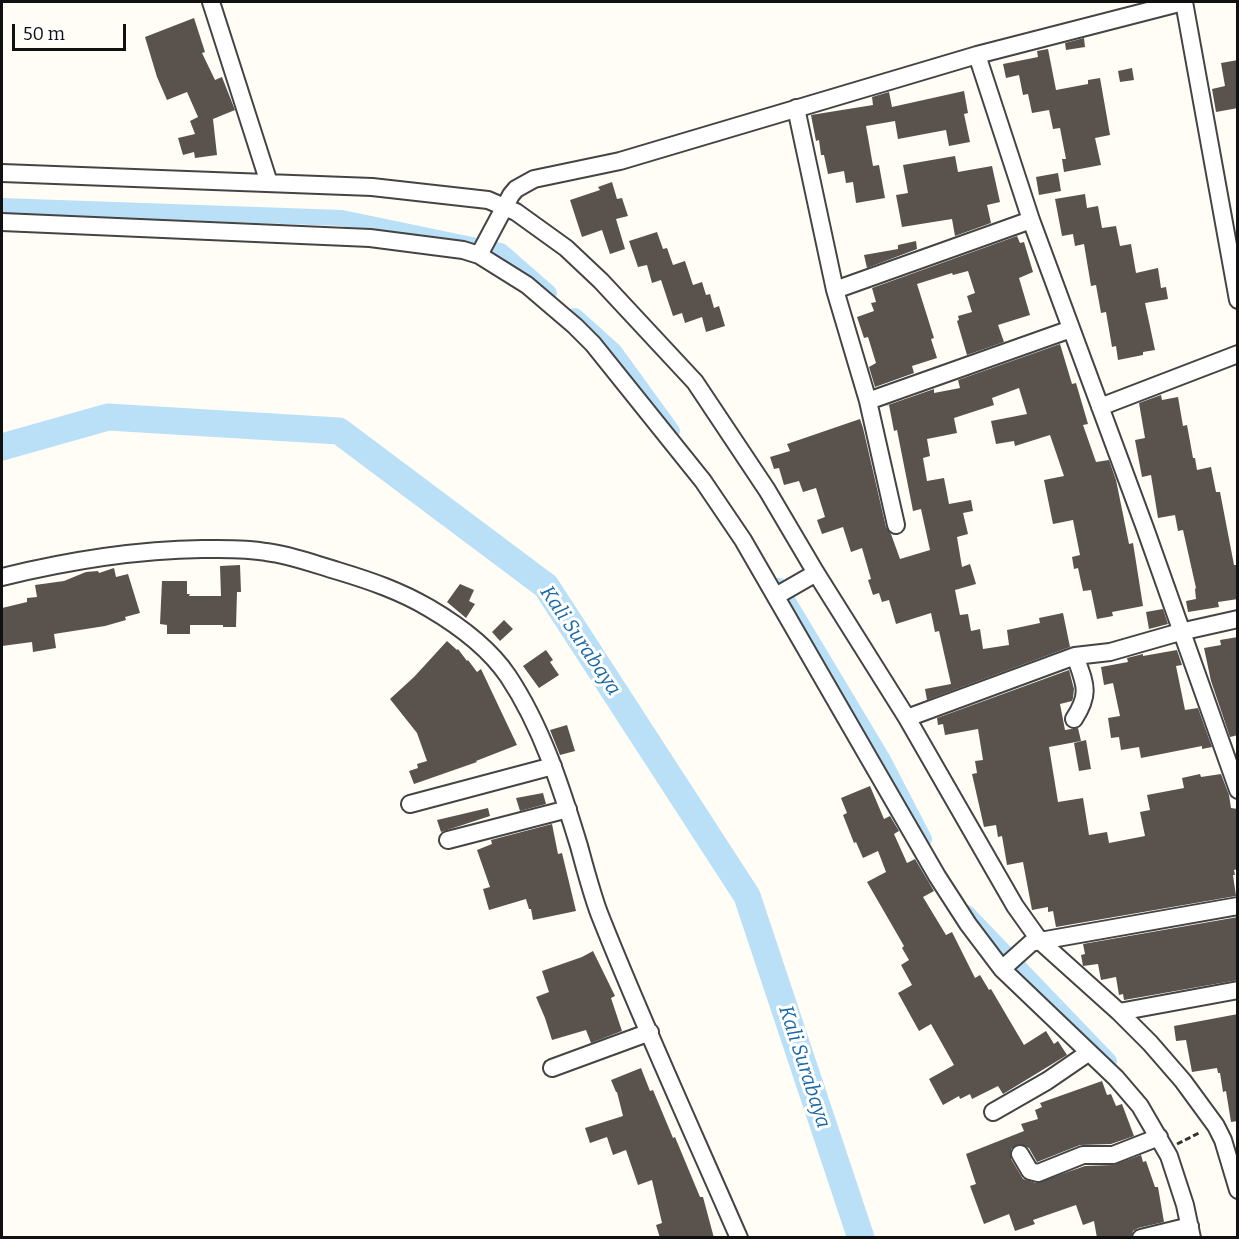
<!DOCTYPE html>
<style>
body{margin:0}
#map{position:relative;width:1239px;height:1239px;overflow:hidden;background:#fffdf5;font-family:Bitter,serif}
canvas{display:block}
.frame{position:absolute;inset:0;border:3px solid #111;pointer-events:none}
.scale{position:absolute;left:12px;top:24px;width:114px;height:27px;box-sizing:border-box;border:3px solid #111;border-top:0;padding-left:8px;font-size:18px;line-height:21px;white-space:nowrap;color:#111;-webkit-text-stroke:4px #fff;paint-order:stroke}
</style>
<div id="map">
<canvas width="1239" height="1239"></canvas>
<div class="frame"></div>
<div class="scale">50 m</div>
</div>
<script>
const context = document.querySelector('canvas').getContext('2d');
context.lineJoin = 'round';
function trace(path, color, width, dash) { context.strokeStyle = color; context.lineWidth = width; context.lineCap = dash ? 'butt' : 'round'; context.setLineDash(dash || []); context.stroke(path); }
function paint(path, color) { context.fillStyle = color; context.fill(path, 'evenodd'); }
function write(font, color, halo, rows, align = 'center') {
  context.font = font + ' Bitter,serif'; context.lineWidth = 6; context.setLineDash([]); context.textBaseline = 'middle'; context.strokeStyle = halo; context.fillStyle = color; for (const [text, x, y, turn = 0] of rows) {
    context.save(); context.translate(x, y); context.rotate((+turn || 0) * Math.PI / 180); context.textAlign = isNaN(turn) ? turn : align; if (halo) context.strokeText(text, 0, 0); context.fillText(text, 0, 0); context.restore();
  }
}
trace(new Path2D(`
 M2,206L342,218L501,251L549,293
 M575,316L614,351L672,431
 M779,586L882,758L924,839
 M967,913L1109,1061`), '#b9e0f7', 16);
trace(new Path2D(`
 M2,447L108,417L339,431L546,586L747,896L861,1238`), '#b9e0f7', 27);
paint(new Path2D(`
 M194,18L205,52L202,53L215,80L222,77L235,110L213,119L217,155L195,158L194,152L183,155L178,138L195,134L190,121L198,117L187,92L167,100L157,77L145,37Z
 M1084,38L1085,47L1066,50L1065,43Z
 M1048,49L1056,90L1088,84V80L1100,78L1110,135L1095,138L1101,165L1064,172L1062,159H1066L1060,128L1053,129L1049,110L1032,113L1028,94L1023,95L1019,75L1006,78L1003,64L1038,57L1037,51Z
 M1238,60V108L1216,112L1212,89L1225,86L1221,63Z
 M1132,68L1134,80L1120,82L1118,71Z
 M964,91L968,113L964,114L970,142L949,146L946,130L898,139L895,121L866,126L873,166L879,165L885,198L856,203L853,182L846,183L844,171L828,174L824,155H821L819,140L816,141L811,115L873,105L872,97L889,92L892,107Z
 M955,156L958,172L992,166L1000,202L987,205L991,223L955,236L952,219L902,227L896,195L908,193L903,165Z
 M1058,173L1061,191L1039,195L1036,177Z
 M612,182L617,199L622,198L628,216L616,219L625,249L610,254L602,230L582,237L570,200L600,190L598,187Z
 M1085,194L1087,208L1098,206L1102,228L1116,226L1120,246L1131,244L1136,273L1158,268L1161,288L1166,287L1168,299L1145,303L1155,350L1143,352V355L1118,360L1116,346L1112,347L1106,312L1101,313L1096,285L1091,286L1084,244L1075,246L1073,234L1062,236L1055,199Z
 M657,232L663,249L667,248L673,265L685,261L693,285L702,282L706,295L710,294L714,308L719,306L725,326L706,332L702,317L685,323L682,313L673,316L661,280L652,283L647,265L638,267L629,241Z
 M1017,236L1020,243L1024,242L1033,272L1019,278L1030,315L998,325L1004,342L967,355L957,321L959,320L958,316L972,312L967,296L975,293L968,271L953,275L952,273L917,284L934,338L931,339L937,358L912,366L914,373L875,387L869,367L876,363L868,337L864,338L857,317L874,311L871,303L876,302L872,288Z
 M916,241L917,249L867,268L864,255L898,249V245Z
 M1060,344L1072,384L1076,383L1088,424L1083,425L1096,462L1109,460L1116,480L1129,544L1133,543L1143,606L1112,612L1113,616L1097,619L1091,590L1083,591L1078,568L1074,569L1072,557L1080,555L1073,520L1053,524L1044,480L1064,476L1050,435L1015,446L1014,441L996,444L991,421L1027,414L1019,388L992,398L994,405L954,418L957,433L927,439L930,456L923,458L927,481L944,478L949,504L971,500L973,511L963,513L968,534L957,537L962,567L970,564L976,584L955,590L960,615L968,614L971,631L980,629L983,649L1009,645L1007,630L1040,623L1039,618L1063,613L1070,647L927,700L925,689L951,684L939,631L935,632L931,613L896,624L889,600L882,602L879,593L873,595L868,580L871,579L862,548L851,552L843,527L822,534L817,520L825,517L816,488L803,492L799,481L784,485L779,468L774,469L770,457L790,451L787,444L860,419L863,428L886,527L891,534L900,559L930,550L921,509L913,511L897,430L894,431L889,405L885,406L934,389V393L960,388L958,380Z
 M1161,395L1162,400L1178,397L1183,426L1187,425L1193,458H1195L1197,470L1211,467L1216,492H1220L1234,565H1238V599L1218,602L1219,607L1188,612L1186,601L1196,599L1195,589L1196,588L1183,530L1178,531L1175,515L1158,518L1151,475L1142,477L1135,440L1145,438L1139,403Z
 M240,565L241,592H237L236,627H223V625H190V634H167V625L160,624L162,581H187V594H190L189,596H221L220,566Z
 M114,568L116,577L128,574L140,613L125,617L126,620L105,626L54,634L56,648L33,652L32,642L2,646V608L27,602V598L37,597L35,585L64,581L86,572L98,571L99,573Z
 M460,584L474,590L469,601L475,604L466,618L447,602Z
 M1163,609L1168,624L1149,629L1146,612Z
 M504,620L513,629L500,641L492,632Z
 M1238,637V735L1230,737L1211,681L1204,648L1221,645L1220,640Z
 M447,641L457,650L458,649L467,661L468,660L477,672L481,669L517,745L476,761L477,762L414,784L409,771L418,768L417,764L427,761L417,733L390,699L414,677Z
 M546,650L553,660L550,662L559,675L539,688L523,666Z
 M1177,650L1182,665L1176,666L1185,710L1198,708L1212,747L1202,749V746L1141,758L1139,747L1121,750L1119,737L1111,738L1108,718L1120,716L1113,683L1104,685L1101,667L1128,662L1127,658L1143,654V656Z
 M1069,670L1074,689L1073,698L1072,701L1060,704L1065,730L1078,728L1081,741L1049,747L1058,802L1083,798L1089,835L1107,832L1109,843L1145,836L1140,812L1150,810L1147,795L1184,788L1182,778L1200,774L1201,777L1221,774L1229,795L1231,808L1238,809V869L1234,870L1235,875H1233L1236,896L1056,927L1053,911L1048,912V907L1032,910L1023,862L1007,865L1002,836L998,837L996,825L984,827L972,774L977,773L975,761L983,760L978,729L945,735L943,724L938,725L937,718Z
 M567,725L575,751L560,755L550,730Z
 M1086,740L1091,769L1079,771L1074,743Z
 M870,786L884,819L890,816L899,831L894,834L907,863L915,859L934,891L923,897L946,935L952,932L975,978L980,975L989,990L991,989L1024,1045L1046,1031L1054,1044L1058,1041L1067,1055L1003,1094L998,1086L972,1099L970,1094L960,1099L959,1096L943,1105L929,1079L954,1065L931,1024L919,1031L898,993L912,985L901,965L909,960L902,948L904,946L867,882L886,872L878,851L863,858L856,842L854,843L843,815L847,813L841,798Z
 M543,793L546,804L520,811L516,798Z
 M488,808L490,816L441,832L437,820Z
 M552,824L558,854L562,853L576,911L533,920L531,909H529L526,899L489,910L483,889L490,887L477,850L492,844L491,840Z
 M1238,917V980L1124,1000L1123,994L1119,995L1116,977L1101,980L1098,964L1083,966L1081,955L1085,954L1083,944Z
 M593,951L615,996L611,998L622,1031L591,1043L586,1030L552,1040L545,1018L536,997L549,992L542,971L582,957Z
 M1238,1014V1121L1231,1122L1226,1091L1223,1092L1220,1073H1218L1217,1068L1192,1072L1186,1040L1176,1041L1174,1026Z
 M641,1068L650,1091L653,1090L673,1138L675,1137L700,1197H703L714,1238H660L656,1225L662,1223L652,1180L638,1185L626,1150L613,1155L607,1137L590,1143L585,1128L623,1116L617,1092H616L611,1080Z
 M1102,1081L1107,1095L1111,1094L1116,1106L1122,1104L1134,1136L1111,1144L1080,1145L1037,1162L1029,1148L1019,1144L1011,1149V1159L1023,1179L1036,1183L1085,1166L1113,1165L1141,1155L1143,1162L1146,1161L1155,1187H1158L1164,1222L1138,1228L1133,1231L1131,1238H1097L1094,1221L1083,1225L1076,1205L1033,1220L1035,1224L1015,1231L1009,1214L984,1224L970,1186L976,1184L966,1154L1024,1131L1021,1124L1038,1119L1035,1110L1042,1107L1040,1103Z`), '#5a524d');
const minor = new Path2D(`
 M211,2L269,183
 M1184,2L1238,300
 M977,55L1031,220L1145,528L1238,790
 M796,108L835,290L868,401L896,525
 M2,173L372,187L488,200L516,212L566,248L601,281L695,382L767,490L816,573L907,718L1015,906L1040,941L1119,1012L1150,1043L1183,1081L1216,1126L1223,1140L1238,1190
 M2,222L370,238L463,250L479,255L527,285L575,326L593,344L703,481L743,540L937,876L968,924L1002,969L1116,1078L1140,1106L1169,1156L1185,1205L1192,1238
 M479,255L511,195L516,189L534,179L620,161L977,55L1183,2
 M835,290L1031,220
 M868,401L1071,329
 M1100,407L1238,354
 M2,577C67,561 135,550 202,549C223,549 245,548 266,552C291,555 314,564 338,571C371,581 400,591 429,608C458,625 489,648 508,676C542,727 561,787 579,846C585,868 591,891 599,913C642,1022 692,1130 739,1238
 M776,596L816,573
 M907,718L1075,656L1110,652L1180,632L1238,619
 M1074,719C1091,693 1085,684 1075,656
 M410,804L553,766
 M448,840L568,809
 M1002,969L1031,943L1040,941L1238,906
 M1119,1012L1238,990
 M552,1068L650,1032
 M993,1112L1047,1081L1088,1053
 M1020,1154L1030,1171L1038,1173L1083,1155H1113L1159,1137
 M1141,1238L1190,1226`);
trace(minor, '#444', 20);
trace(new Path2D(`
 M1177,1144L1201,1132`), '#333', 3, [6, 3]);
trace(minor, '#fff', 16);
write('italic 20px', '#1768a6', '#fff', [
 ["Kali Surabaya",580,641,56],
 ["Kali Surabaya",804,1067,72]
]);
</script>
